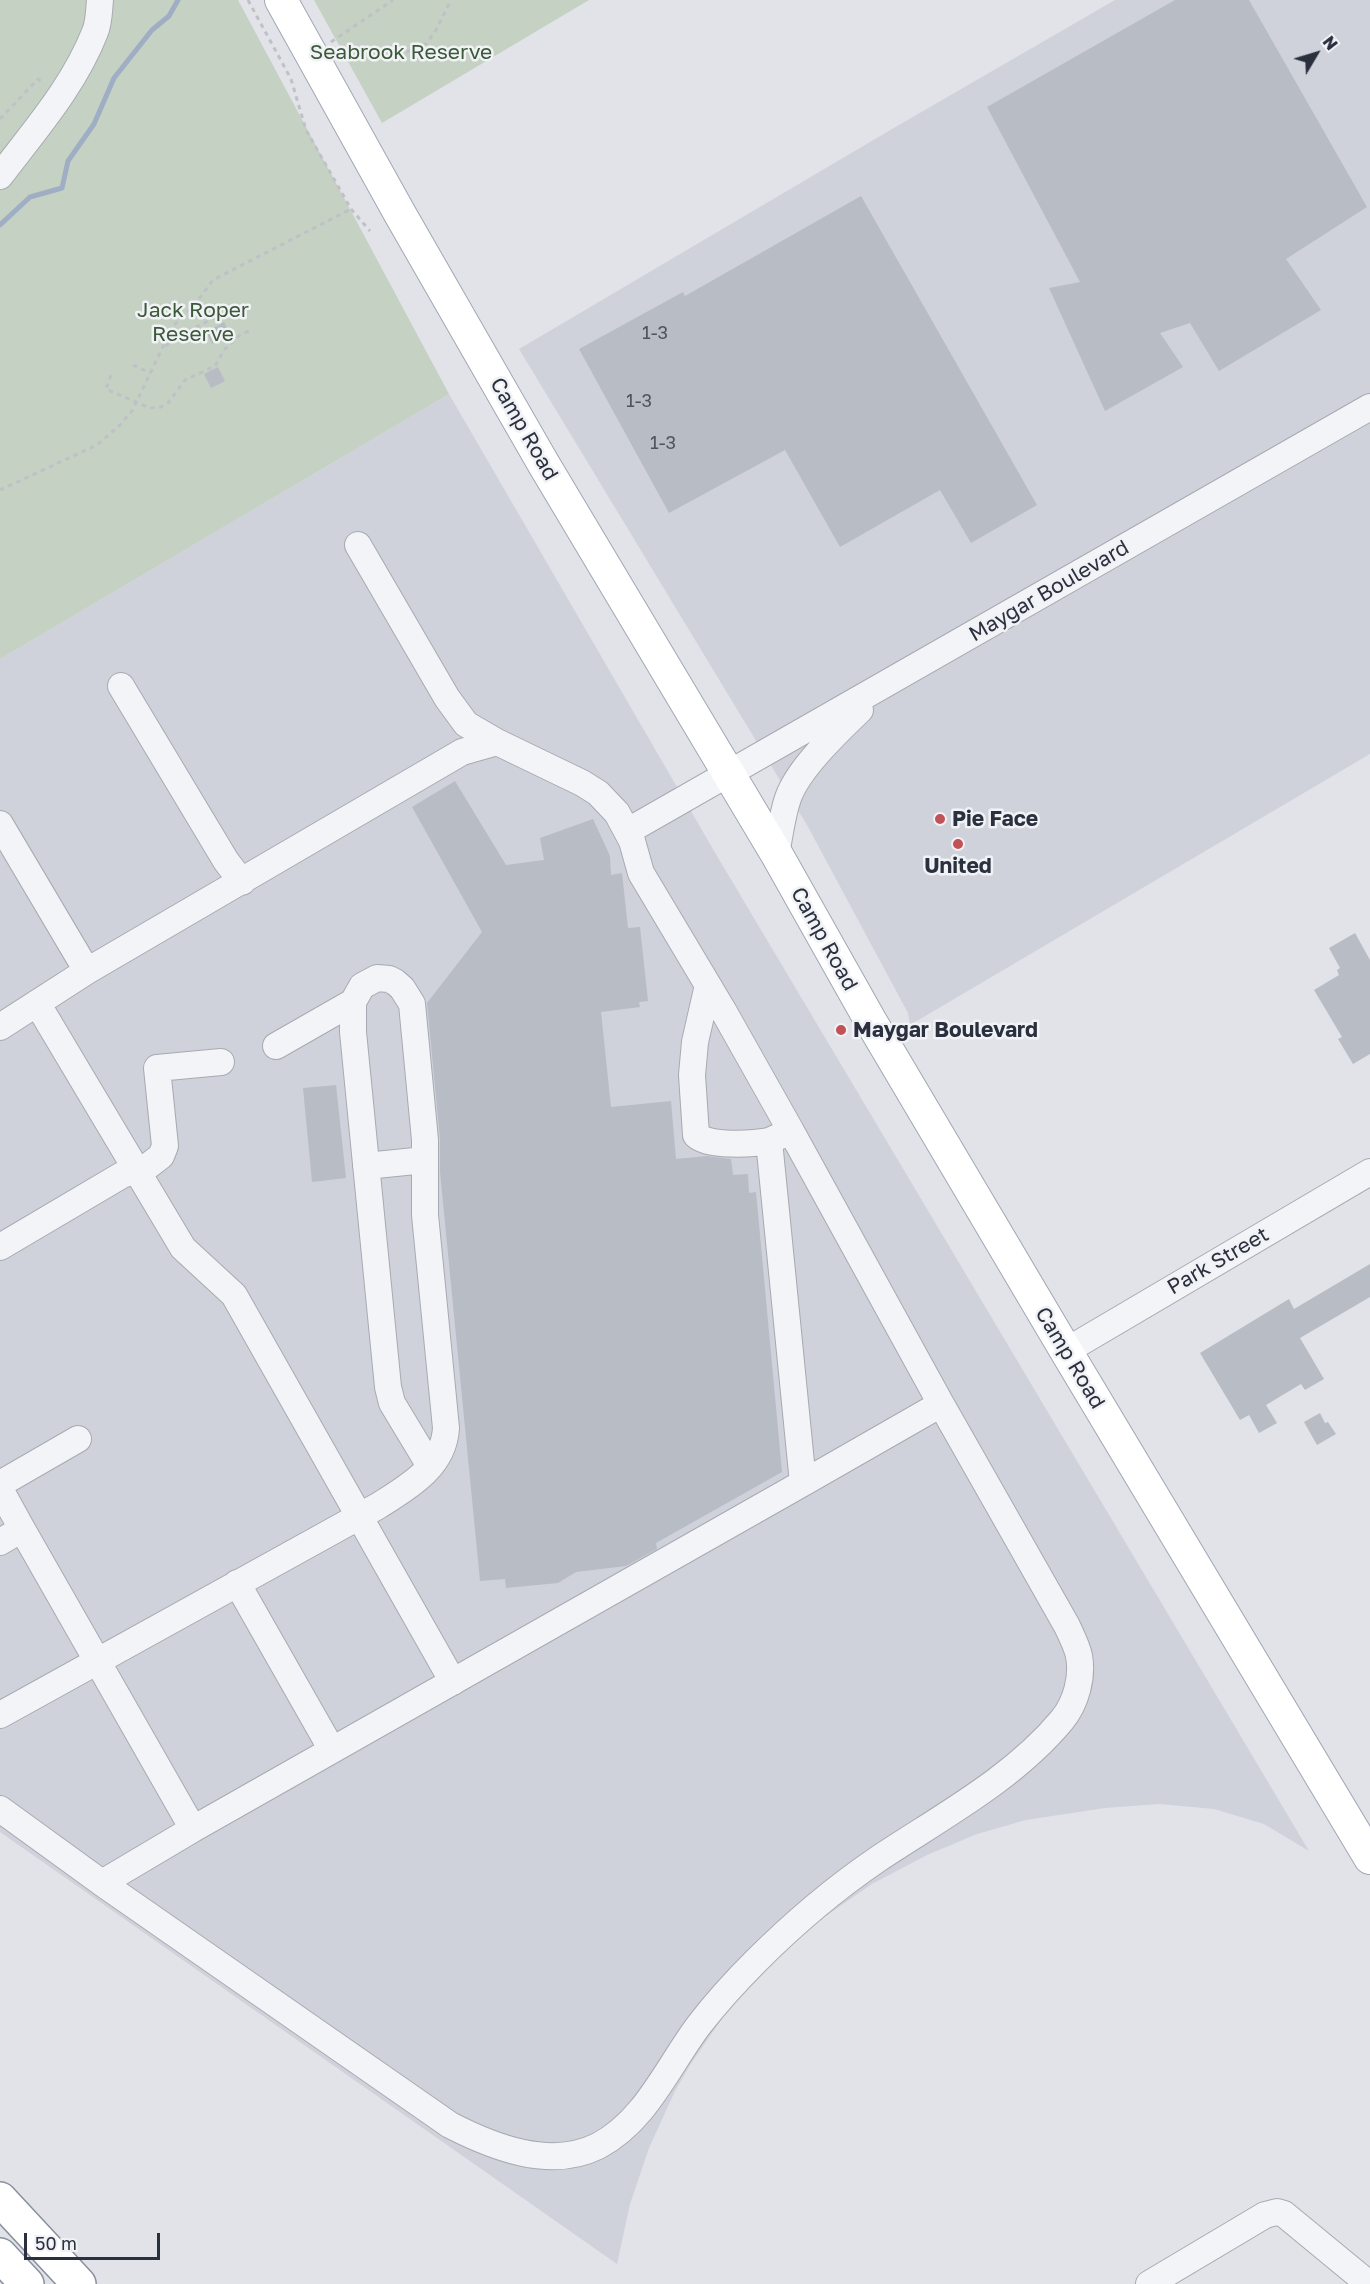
<!DOCTYPE html>
<style>
body{margin:0}
#map{position:relative;width:1370px;height:2284px;overflow:hidden;background:#e1e3e8;font-family:"Golos Text",sans-serif}
canvas{display:block}
.north{position:absolute;left:1286px;top:24px;width:60px;height:60px;-webkit-text-stroke:4px #f0f2f6;paint-order:stroke;rotate:52deg;font-size:16px;font-weight:700;line-height:24px;text-align:center;color:#2b303e}
.north::after{content:'';display:block;margin:auto;width:21px;height:27px;background:#2b303e;clip-path:polygon(50% 0,100% 100%,50% 72%,0 100%)}
.scale{position:absolute;left:24px;top:2233px;width:136px;height:27px;box-sizing:border-box;border:3px solid #2b303e;border-top:0;padding-left:8px;font-size:18px;line-height:21px;white-space:nowrap;color:#2b303e;-webkit-text-stroke:4px #f0f2f6;paint-order:stroke}
</style>
<div id="map">
<canvas width="1370" height="2284"></canvas>
<div class="north">N</div>
<div class="scale">50 m</div>
</div>
<script>
const context = document.querySelector('canvas').getContext('2d');
context.lineJoin = 'round';
function paint(path, color) { context.fillStyle = color; context.fill(path, 'evenodd'); }
function trace(path, color, width, dash) { context.strokeStyle = color; context.lineWidth = width; context.lineCap = dash ? 'butt' : 'round'; context.setLineDash(dash || []); context.stroke(path); }
function write(font, color, halo, rows, align = 'center') {
  context.font = font + ' "Golos Text",sans-serif'; context.lineWidth = 5; context.setLineDash([]); context.textBaseline = 'middle'; context.strokeStyle = halo; context.fillStyle = color; for (const [text, x, y, turn = 0] of rows) {
    context.save(); context.translate(x, y); context.rotate((+turn || 0) * Math.PI / 180); context.textAlign = isNaN(turn) ? turn : align; if (halo) context.strokeText(text, 0, 0); context.fillText(text, 0, 0); context.restore();
  }
}
paint(new Path2D(`
 M1115,0H1370V754L910,1025L908,1013L807,825L519,349L892,129Z
 M449,394L717,856L1309,1851L1264,1824L1214,1809L1159,1804L1105,1808L1026,1820L977,1834L927,1855L872,1884L820,1920L771,1962L728,2010L692,2062L675,2091L649,2148L630,2204L617,2264L0,1832V659Z`), '#cfd2da');
paint(new Path2D(`
 M0,0H238L449,394L0,659Z
 M314,0H589L382,123Z`), '#c5d1c2');
trace(new Path2D(`
 M0,225L30,197L62,188L68,161L94,124L114,78L152,30L169,16L178,0`), '#9faec5', 5);
paint(new Path2D(`
 M1175,0H1249L1367,207L1286,259L1321,310L1219,371L1190,323L1160,333L1183,367L1105,411L1049,288L1080,282L987,107Z
 M861,196L1037,505L971,543L940,490L840,547L785,450L669,513L579,349L683,292L685,296Z
 M224,322L231,335L212,344L206,332Z
 M218,367L225,381L211,388L204,374Z
 M455,781L506,865L544,860L540,838L593,819L610,856L611,875L622,873L628,928L640,927L648,1001L639,1002L640,1007L601,1012L611,1107L671,1101L676,1159L707,1156L731,1159L733,1175L748,1174L749,1193L756,1192L782,1472L656,1543L657,1549L626,1566L576,1572L558,1583L506,1588L505,1579L480,1581L440,1172V1139L427,1003L482,932L412,807Z
 M1355,933L1370,960V1054L1353,1064L1338,1039L1342,1037L1314,990L1339,975L1337,970L1340,968L1329,948Z
 M336,1085L346,1178L312,1182L303,1088Z
 M1370,1264V1297L1300,1338L1324,1379L1305,1390L1301,1384L1266,1405L1277,1423L1259,1433L1249,1415L1240,1420L1200,1353L1289,1299L1294,1309Z
 M1320,1413L1325,1423L1328,1422L1336,1434L1317,1445L1304,1422Z`), '#b8bcc4');
const minor = new Path2D(`
 M0,176C34,131 74,86 95,32C99,23 99,10 100,0
 M121,686L226,861L242,882
 M0,824L87,971
 M628,831L1370,407
 M776,853C780,835 782,815 788,798C798,769 837,732 860,710
 M708,985L695,1042L692,1075L696,1135C708,1147 753,1144 769,1141
 M353,1002V1032L388,1387L392,1403L430,1466
 M37,1003L183,1248L234,1295L453,1682
 M0,1027L87,971L462,752L497,742
 M791,1131L941,1404L803,1483
 M366,1166L425,1160
 M0,1247L122,1175L148,1166L161,1156L165,1146L157,1068L221,1062
 M1066,1351L1370,1172
 M0,1484L78,1439
 M0,1489L22,1529
 M0,1542L22,1529L193,1829L102,1883L0,1809
 M237,1583L332,1750
 M0,1715L378,1506C408,1487 444,1467 446,1428L425,1215V1140L412,1004L402,988L395,982L389,979L377,978L362,986L353,1002L276,1046
 M193,1829L803,1483L769,1141L791,1131L724,1012L641,873L632,841L617,813L598,793L582,783L497,742L466,724L447,698L358,545
 M102,1883L450,2125C493,2147 550,2170 598,2146C646,2121 668,2066 699,2025C716,2003 736,1981 756,1961C794,1923 834,1889 878,1859C941,1817 1013,1779 1062,1720C1076,1703 1083,1677 1079,1656C1077,1646 1071,1635 1067,1626L941,1404
 M1149,2284L1265,2215L1277,2212L1284,2214L1369,2284`);
const major = new Path2D(`
 M281,0L400,214L543,463L776,853L870,1020L1066,1351L1370,1858`);
const highway = new Path2D(`
 M0,2199L79,2284
 M0,2255L27,2284`);
trace(minor, '#a7aab2', 28);
trace(major, '#a1a7b3', 34);
trace(highway, '#89909d', 36);
trace(new Path2D(`
 M248,0L291,79L306,130L351,209L370,231
 M331,42L393,0
 M390,59L426,44L436,30L451,0
 M0,119L38,79L43,83
 M165,346L181,335L236,306
 M133,365L150,373
 M111,375L106,389L150,408L161,407L168,403L185,380L215,366L224,350L240,335L249,331
 M0,490L97,445L120,425L132,411L173,326L195,304L213,280L351,209`), '#bfc1c7', 3, [4.5, 4.5]);
trace(minor, '#f3f4f7', 26);
trace(major, '#fff', 32);
trace(highway, '#fff', 33);
for (const [x, y, r, color] of [
 [940,819,6,"#c25158"],
 [958,844,6,"#c25158"],
 [841,1030,6,"#c25158"]
]) { const dot = new Path2D(); dot.arc(x, y, r, 0, 2 * Math.PI); context.fillStyle = color; context.fill(dot); trace(dot, '#f0f2f6', 2); }
write('18px', '#4e5360', null, [
 ["1-3",655,333],
 ["1-3",639,401],
 ["1-3",663,443]
]);
write('21px', '#3c5939', '#f0f2f6', [
 ["Seabrook Reserve",401,52],
 ["Jack Roper",193,310],
 ["Reserve",193,334]
]);
write('21px', '#2b303e', '#f0f2f6', [
 ["Camp Road",524,429,60],
 ["Maygar Boulevard",1049,591,-30],
 ["Camp Road",824,939,61],
 ["Park Street",1218,1261,-30],
 ["Camp Road",1070,1358,59]
]);
write('bold 21px', '#2b303e', '#f0f2f6', [
 ["Pie Face",952,819],
 ["United",958,866,"center"],
 ["Maygar Boulevard",853,1030]
], 'left');
</script>
